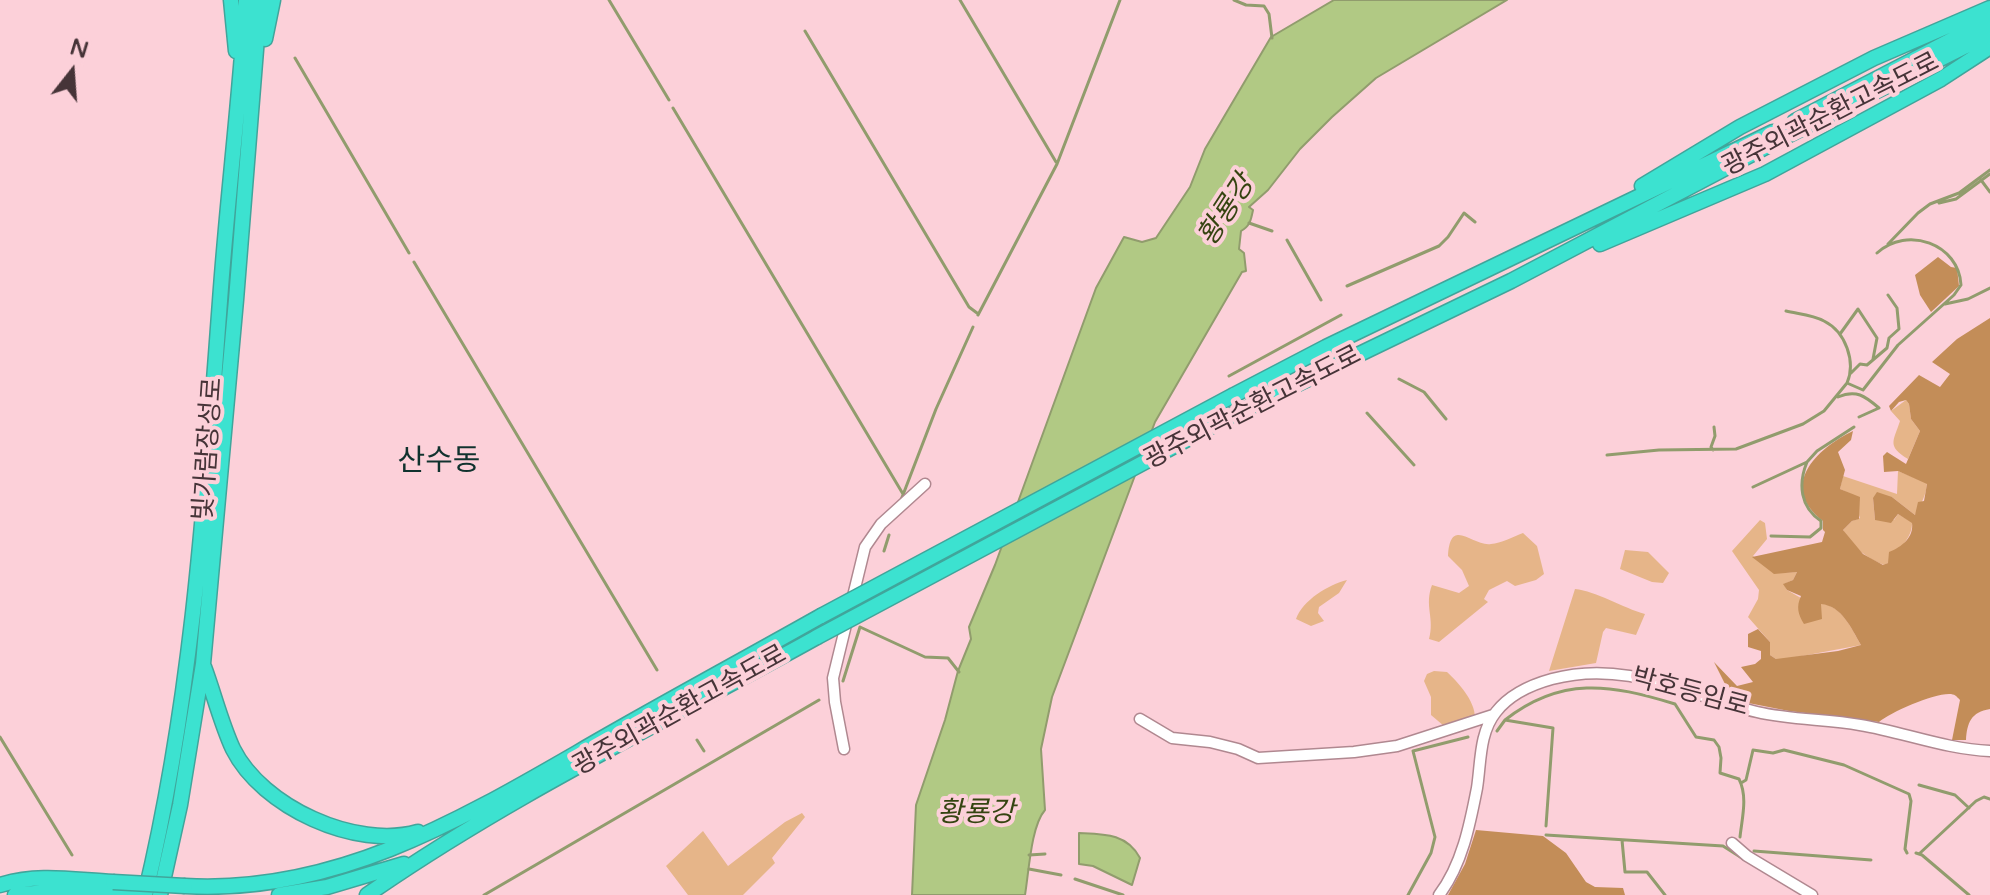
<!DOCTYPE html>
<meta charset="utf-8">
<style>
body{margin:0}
#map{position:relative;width:1990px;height:895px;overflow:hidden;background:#fcd0d9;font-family:"Varela Round",sans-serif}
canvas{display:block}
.north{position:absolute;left:32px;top:32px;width:80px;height:80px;-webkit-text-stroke:6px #fcd0d9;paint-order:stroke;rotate:17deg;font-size:22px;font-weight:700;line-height:32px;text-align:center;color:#463438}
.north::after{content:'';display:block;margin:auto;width:28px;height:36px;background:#463438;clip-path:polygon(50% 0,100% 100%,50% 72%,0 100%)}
</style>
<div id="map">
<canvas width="1990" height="895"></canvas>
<div class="north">N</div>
</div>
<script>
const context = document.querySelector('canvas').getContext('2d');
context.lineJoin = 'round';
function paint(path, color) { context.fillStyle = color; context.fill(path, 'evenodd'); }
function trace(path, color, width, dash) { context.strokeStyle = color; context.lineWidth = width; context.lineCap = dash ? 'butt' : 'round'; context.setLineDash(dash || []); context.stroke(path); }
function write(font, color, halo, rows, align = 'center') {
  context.font = font + ' "Varela Round","Noto Sans KR",sans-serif'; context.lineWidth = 8; context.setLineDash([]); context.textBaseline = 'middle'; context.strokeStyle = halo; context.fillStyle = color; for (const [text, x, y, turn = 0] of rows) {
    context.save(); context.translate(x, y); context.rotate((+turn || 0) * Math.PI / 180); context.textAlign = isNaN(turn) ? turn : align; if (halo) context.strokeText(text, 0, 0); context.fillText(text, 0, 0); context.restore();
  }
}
paint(new Path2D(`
 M1906,400L1909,404L1911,419L1920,431L1908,459C1887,446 1893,442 1900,421L1891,411Z
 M1898,471L1927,483C1926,497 1921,503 1915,515L1892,497L1873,498L1875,520H1894L1898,514L1912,522C1913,538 1897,551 1888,563L1884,565C1867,558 1851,547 1843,530L1852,521L1860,518L1851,494L1840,489L1843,476L1897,494Z
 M1760,520L1765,523L1767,539L1753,556L1774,573L1797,572L1793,580L1784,584L1787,590L1820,609L1821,603C1843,607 1851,628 1861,645L1786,659H1776L1770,655V642L1748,617L1758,599L1759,590L1732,551Z
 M1523,533L1537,546L1544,574L1536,580L1515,586L1507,581L1489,590L1484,599L1488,602L1439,642L1429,639C1435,618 1424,606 1432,585L1459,593L1469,586L1462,570L1448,556C1450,515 1473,547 1491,544C1501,543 1513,537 1523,533Z
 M1625,550L1648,552L1669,573L1663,583L1652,582L1620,569Z
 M1347,580L1339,593L1319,607L1318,613L1324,621L1311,626L1296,619C1303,600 1328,585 1347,580Z
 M1575,589C1596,591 1623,608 1645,614L1636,635L1606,628L1603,632L1596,663L1549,671Z
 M1434,671L1447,672C1458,682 1475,701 1475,717L1444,726L1431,715V697L1424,681L1427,674Z
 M802,813L805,817L772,858L775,863L743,895H688L666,866L703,831L728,866L785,822Z`), '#e6b589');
paint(new Path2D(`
 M1938,257L1951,267L1957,268L1959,286L1931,312L1920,295L1915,275Z
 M1990,318V709C1971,712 1967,723 1966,740H1952L1960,700C1956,696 1955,694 1949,694C1932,694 1891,712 1879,722L1789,711L1733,700L1714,662L1737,686L1753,682L1741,667L1755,664L1761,659V651L1748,647V634L1758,629L1770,642V655L1776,659L1838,651L1861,645C1851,628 1842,606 1821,604L1822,619L1804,624C1798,614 1796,607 1801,596L1787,590L1783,584L1793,580L1797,572L1774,574L1752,557L1822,542L1825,532L1823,530V521C1778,486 1816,449 1853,431L1851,440L1838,452L1845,470L1840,489L1860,497L1859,519L1852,521L1843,530L1863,554L1883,565L1888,563L1889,552C1902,547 1914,537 1912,523L1898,514L1891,523L1875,520L1873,498L1877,492L1892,497L1915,515L1918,502L1924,501L1927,484L1898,471L1884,472L1883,456L1887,452L1906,464L1920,431L1911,419L1909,404L1906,400L1899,402L1891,411L1889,406L1919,375L1940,387L1950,374L1932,362L1957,339Z
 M1476,830L1543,836L1566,853L1586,882L1595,887L1623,888L1625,895H1448L1465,864Z`), '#c38d58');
const water = new Path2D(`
 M1334,0H1507L1376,78L1332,117L1300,149L1268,190L1249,207L1253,210C1251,220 1250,226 1241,231L1239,249L1244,253L1246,271L1242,272L1155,422L1052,697L1041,749L1045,810C1031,826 1029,871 1025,895H912L916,805L945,720L958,671L971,639L969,627L995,565L1096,288L1124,237L1142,242L1156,238L1190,187L1205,149L1271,37Z
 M1079,833C1103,834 1127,833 1140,858L1132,885L1093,866L1079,864Z`);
paint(water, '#b1c984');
trace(water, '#919c6d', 2);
trace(new Path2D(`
 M609,0L669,100
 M960,0L1056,162
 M1234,0L1246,5L1264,6L1269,14L1272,38
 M805,31L969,307L977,313
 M295,58L409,253
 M673,108L903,494
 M1981,180L1990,192
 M1939,203L1956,199L1990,174
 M1249,223L1272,231
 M1287,240L1321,300
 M1888,244L1918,213L1930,204L1959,193L1990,170
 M414,262L657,670
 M1347,286L1439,246L1448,237L1464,213L1475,222
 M1945,304L1968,299L1990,288
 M1786,311C1799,314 1813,315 1824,321C1846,332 1856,362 1847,383
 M978,315L1057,164L1120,0
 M1840,334L1858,309L1877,338L1873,359
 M1851,373L1860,364L1867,365L1887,348L1889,338L1899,329L1897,308L1888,295
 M1229,376L1341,315
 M1399,379L1424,392L1446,419
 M1838,397C1856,389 1865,396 1879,408L1859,417
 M1367,413L1414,465
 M1713,450L1711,447L1715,436L1714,427
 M1607,455L1659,450L1736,449L1803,424L1824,411L1847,383L1863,390L1898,345L1954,295L1961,285C1959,244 1907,225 1877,253
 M1753,487L1807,462L1817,451L1854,427
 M901,500L936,409L973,327
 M1771,536L1810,537L1821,528V521C1800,507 1798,484 1807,462
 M884,551L889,535
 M843,681L860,627L925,657L948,658L959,672
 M1505,720C1561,676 1610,684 1675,704L1696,737L1714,740L1719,747L1721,758L1720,773L1739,779C1748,797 1742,818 1740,837
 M1497,731L1505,720L1553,728L1546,826
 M0,737L72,855
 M697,740L704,751
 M1741,783L1746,780L1753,750L1773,753L1784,750L1844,765L1909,794L1911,801L1905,849L1907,853
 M1919,785L1955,795L1969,808
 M1546,835L1723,846L1745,860
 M1622,840L1625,872H1647L1665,895
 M1754,851L1871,860
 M1916,853L1922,855L1969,895
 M1919,854L1976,801L1984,797L1990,799
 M1029,855L1045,854
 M1029,869L1061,875
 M1075,879L1123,895
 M484,895L819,700
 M1408,895L1431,853L1435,837L1413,751L1468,737`), '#919c6d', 3);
const minor = new Path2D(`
 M1140,719L1172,738L1210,742L1238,749L1258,758L1354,752L1397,746L1493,715
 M844,749L835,702L833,678L865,547L881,524L925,484
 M1732,843L1747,856L1812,895
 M1439,895C1462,865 1470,824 1477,788C1481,763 1479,733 1496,712C1510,694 1530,685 1552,679C1626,659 1687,695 1757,712C1791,720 1826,719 1860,725C1903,732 1945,749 1990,751`);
const highway = new Path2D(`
 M231,0L236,51
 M265,39L273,0
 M1795,121L1990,20
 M1642,186L1740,127L1874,58L1990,8
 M1600,244L1765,174L1941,79L1990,47
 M1234,395L1326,347L1773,132
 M1227,418L1511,281L1779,140L1990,34
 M204,667C214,694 221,723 233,749C262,807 356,850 418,832
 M0,885C39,873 73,880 113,882
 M185,886C344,895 475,811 608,735C678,695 750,656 821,616
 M15,895L55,891L136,895
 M145,895C192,700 205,501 220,301C227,201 240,100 246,0
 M160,895L180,805L203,664L236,300L260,0
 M279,895L327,887L404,864
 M367,895C509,796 666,721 817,637`);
trace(minor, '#b08890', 13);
trace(highway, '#40a59b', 17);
trace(minor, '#fff', 10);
trace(highway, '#3ce2d0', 14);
const highwayBridge = new Path2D(`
 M821,616L1234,395
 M817,637L1227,418
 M113,882L185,886`);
trace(highwayBridge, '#40a59b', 17, []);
trace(highwayBridge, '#3ce2d0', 14);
write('26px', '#463438', '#fcd0d9', [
 ["광주외곽순환고속도로",1831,115,-27],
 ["광주외곽순환고속도로",1253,408,-27],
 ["빛가람장성로",209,449,-86],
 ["박호등임로",1690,693,15],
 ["광주외곽순환고속도로",680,711,-29]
]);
write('italic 28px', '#354411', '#fcd0d9', [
 ["황룡강",1227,211,-57],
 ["황룡강",976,814]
]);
write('30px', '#10322e', '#fcd0d9', [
 ["산수동",439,462]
]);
</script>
